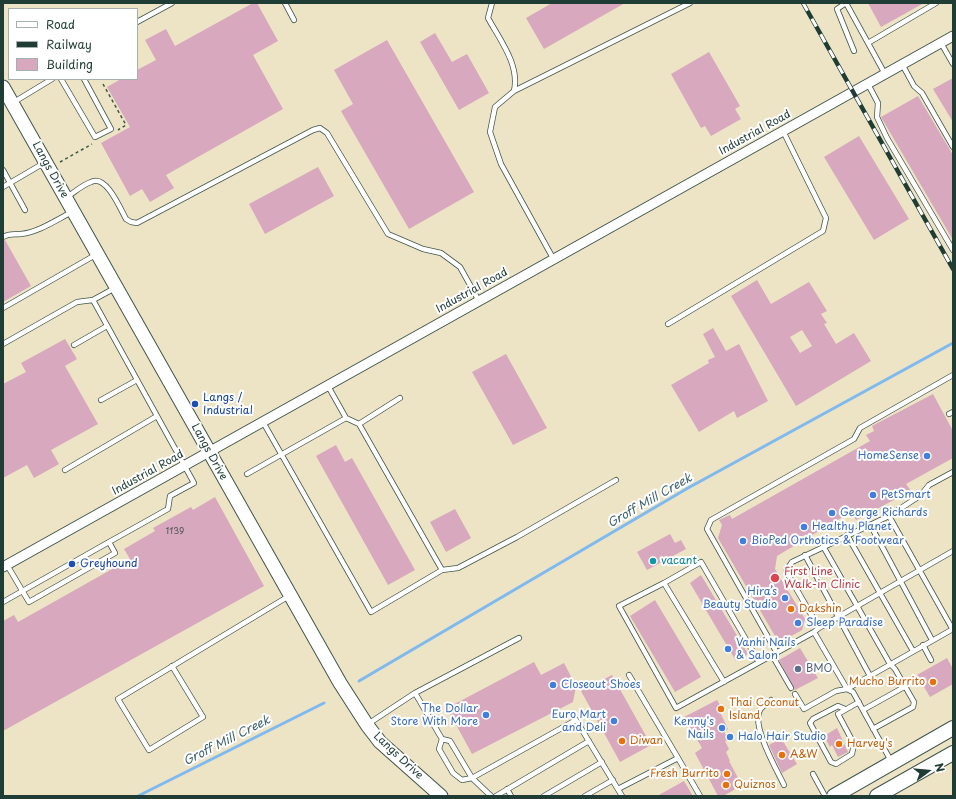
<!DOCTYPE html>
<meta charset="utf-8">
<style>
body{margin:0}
#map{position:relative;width:956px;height:799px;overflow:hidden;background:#ede4c5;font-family:"Playpen Sans",sans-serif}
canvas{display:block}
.frame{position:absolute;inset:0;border:4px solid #1f3d34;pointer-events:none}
.legend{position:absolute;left:8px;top:8px;width:130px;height:72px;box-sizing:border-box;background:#fff;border:1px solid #a5b1ae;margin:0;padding:5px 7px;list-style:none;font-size:12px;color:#1f3d34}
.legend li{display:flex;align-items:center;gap:8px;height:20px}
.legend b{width:20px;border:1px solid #a5b1ae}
.north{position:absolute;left:908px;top:751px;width:40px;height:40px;-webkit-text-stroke:3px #fff;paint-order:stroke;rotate:74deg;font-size:11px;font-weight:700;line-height:16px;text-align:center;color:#1f3d34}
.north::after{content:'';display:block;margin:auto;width:14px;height:18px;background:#1f3d34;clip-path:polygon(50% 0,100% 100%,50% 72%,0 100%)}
</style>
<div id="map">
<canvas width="956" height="799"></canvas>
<div class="frame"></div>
<ul class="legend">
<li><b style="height:5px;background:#fff"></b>Road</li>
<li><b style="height:5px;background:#1f3d34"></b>Railway</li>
<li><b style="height:11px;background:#d7a8be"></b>Building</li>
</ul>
<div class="north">N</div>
</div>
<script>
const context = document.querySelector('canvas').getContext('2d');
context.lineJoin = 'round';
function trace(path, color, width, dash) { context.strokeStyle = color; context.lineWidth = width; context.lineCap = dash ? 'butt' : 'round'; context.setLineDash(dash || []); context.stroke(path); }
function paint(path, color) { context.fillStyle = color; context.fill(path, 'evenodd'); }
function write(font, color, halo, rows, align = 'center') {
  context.font = font + ' "Playpen Sans",sans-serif'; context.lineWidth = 4; context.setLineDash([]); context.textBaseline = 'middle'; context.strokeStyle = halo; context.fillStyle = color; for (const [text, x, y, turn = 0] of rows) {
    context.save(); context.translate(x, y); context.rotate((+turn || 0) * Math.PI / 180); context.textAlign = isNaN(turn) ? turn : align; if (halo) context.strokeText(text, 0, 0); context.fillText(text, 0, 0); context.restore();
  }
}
trace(new Path2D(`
 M359,681L688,488L953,343
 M138,796L324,703`), '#7eb9f0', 3);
paint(new Path2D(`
 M253,3H257L278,41L253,55L283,109L166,175L174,188L150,202L142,189L130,196L101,143L130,127L107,87L121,79H137V70L156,60L145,40L166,29L175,46Z
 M552,3H625L544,49L526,18Z
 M868,3H924L881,27Z
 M435,33L452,62L467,54L489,93L459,110L420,42Z
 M387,40L474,192L409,229L341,111L353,104L334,70Z
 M709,52L740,106L735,109L741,119L711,136L705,126L701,128L671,74Z
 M953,78V122L933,89Z
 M918,96L953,155V240L881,117Z
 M859,136L909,219L874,240L824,157Z
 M318,167L334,196L265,234L249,204Z
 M5,240L31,286L3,302V241Z
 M757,280L771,304L809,282L827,311L821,314L827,323L824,324L836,344L854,333L871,361L796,406L731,296ZM802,330L812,346L800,353L790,337Z
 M713,328L726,351L739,344L768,401L737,418L734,411L699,432L671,385L709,363L708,360L715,357L703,334Z
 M65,339L77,359L65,366L98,424L51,450L59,464L34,478L27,465L3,478V384L26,372L21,363Z
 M506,354L547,428L513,445L472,372Z
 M933,394L953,431V458L906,484L911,491L856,520L851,512L777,556L775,569L805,619L802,630L779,643L718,538L722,525L719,520L730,515L732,519L870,441L866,435L874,431L872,426Z
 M336,445L345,462L352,458L415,570L388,585L316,456Z
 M215,497L264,586L3,731V621L14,615L18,622L130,559L124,549L155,531L153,528L191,507L193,510Z
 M455,509L471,538L446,552L430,522Z
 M670,534L675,543L681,540L686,549L647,570L637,552Z
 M701,575L748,654L736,661L690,583Z
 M655,600L701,677L675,692L630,616Z
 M800,648L818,678L795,690L779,660Z
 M947,658L953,669V684L930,697L917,675Z
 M534,662L541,675L564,663L576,686L573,702L472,754L447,708Z
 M612,675L651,745L620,762L581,691Z
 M717,700L723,710L720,712L728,729L724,732L729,740L725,741L729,749L726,752L730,761H729L738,778L734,790L723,796H718L695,753L702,748L684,717Z
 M837,728L848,752L838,757L832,745L830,747L824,736Z
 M781,738L797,764L782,773L769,745Z
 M684,781L693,796H657Z`), '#d7a8be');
const lane = new Path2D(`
 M285,3L294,20
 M492,3L488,18C500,40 520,65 514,91
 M846,3L885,74
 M846,3L837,9L854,51
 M137,22L172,3
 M868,43L936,3
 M941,43L953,64
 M902,64L914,86L922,93L953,147
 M61,79L95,137L111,129L84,79
 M868,84L878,103L877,117L887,138L953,250
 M14,102L52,79
 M3,170L25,210
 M3,187L44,163
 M67,197C75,192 82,185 91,182C106,174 120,208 126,219L131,222L137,223L313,130L320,128L327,133L388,234L423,249L441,253L460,267L479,301
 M3,237C10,233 14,235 21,234C39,232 56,220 72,212
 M554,260L501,164L490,132L495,107L514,91L690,3
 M3,308L97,254
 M668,324L823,231L826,218L783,131
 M3,344L77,302L93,300
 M74,345L107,326
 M101,400L137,380
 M949,414L953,412
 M263,422L371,612L442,570L359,424L346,418L328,386
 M359,424L400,398
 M65,470L157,416
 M247,474L346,418
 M889,516L953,630
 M871,526L932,640
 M847,535L913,651
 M109,542L168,509L170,496L194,483L93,300L115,288
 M823,546L890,664L895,669L914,702L913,707L873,729
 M805,555L870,676
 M442,570L458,568L517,537L616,480
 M664,583L701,562L759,662
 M3,602L109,542L115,553L29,602L7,565
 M819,628L953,551
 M814,632L819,628L786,571L792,562L889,516L921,495L929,485L953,472
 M923,645L931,660
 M777,653L707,529L711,520L854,439L860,428L953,375
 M772,655L791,688
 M172,666L203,717L149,750L118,699L289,596
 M724,682L664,583L619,606L676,708L814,632L847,689L853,692L891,761
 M415,693L519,638
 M795,694L804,709L836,691L847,689L953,629
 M771,700C768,703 762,706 760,710C751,726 777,770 784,785
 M845,709L838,706L813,719L810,723L831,762L836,764L852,754L854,744L838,714L859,702
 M863,710L906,686
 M368,724L415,693L442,739L450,741L472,778L462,780L453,773L439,749L442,739
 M678,758L700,796
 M813,774L825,796
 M507,789L511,796
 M618,789L678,758L629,675
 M491,796L472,778L576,720L622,796
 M496,796L589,741
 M544,796L602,762
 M585,796L613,780`);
const street = new Path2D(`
 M3,567L953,36`);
const secondary = new Path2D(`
 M3,87L340,683L367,725L380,742L441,796`);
const primary = new Path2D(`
 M834,796L953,728
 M877,796L953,753`);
trace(lane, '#3e564a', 6);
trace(street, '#3e564a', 11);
trace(secondary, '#3e564a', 15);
trace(primary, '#3e564a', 16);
trace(new Path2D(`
 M103,84L126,125L118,130
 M60,162L92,144`), '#3e564a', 1.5, [3, 3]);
trace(lane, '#fff', 4.5);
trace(street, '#fff', 9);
trace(secondary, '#fff', 13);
trace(primary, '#fff', 14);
const rail = new Path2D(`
 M803,3L953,269`);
trace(rail, '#1f3d34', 4.5);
trace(rail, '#fff', 3, [9]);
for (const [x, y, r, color] of [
 [195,404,4,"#1a4fb4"],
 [927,456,4,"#3f7fe0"],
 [873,495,4,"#3f7fe0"],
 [832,513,4,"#3f7fe0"],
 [804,527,4,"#3f7fe0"],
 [743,541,4,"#3f7fe0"],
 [653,561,4,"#0f9aa8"],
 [72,564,4,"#1a4fb4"],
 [775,578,5,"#e0444e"],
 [785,598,4,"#3f7fe0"],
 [791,609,4,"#e8710a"],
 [798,623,4,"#3f7fe0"],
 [728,649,4,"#3f7fe0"],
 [798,669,4,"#5c6f8a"],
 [933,682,4,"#e8710a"],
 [553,685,4,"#3f7fe0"],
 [721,709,4,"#e8710a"],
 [486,715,4,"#3f7fe0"],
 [614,721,4,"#3f7fe0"],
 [722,728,4,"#3f7fe0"],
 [730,737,4,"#3f7fe0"],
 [622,741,4,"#e8710a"],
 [839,744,4,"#e8710a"],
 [782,755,4,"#e8710a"],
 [727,774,4,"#e8710a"],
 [726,785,4,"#e8710a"]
]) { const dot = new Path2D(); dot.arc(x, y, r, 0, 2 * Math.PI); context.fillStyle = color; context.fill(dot); trace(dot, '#fff', 1.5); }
write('9px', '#4d5856', null, [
 ["1139",175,532]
]);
write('11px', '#1f3d34', '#fff', [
 ["Industrial Road",755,133,-29],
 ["Langs Drive",50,170,61],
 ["Industrial Road",472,291,-29],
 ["Langs Drive",209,452,61],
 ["Industrial Road",148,473,-29],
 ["Langs Drive",398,756,43]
]);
write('11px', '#164399', '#fff', [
 ["Langs /",203,398],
 ["Industrial",203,411],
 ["Greyhound",80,564]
], 'left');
write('11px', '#366cbe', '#fff', [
 ["HomeSense",919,456,"right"],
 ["PetSmart",881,495],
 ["George Richards",840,513],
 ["Healthy Planet",812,527],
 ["BioPed Orthotics & Footwear",751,541],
 ["Hira’s",777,592,"right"],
 ["Beauty Studio",777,605,"right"],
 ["Sleep Paradise",806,623],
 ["Vanhi Nails",736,643],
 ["& Salon",736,656],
 ["Closeout Shoes",561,685],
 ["The Dollar",478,709,"right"],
 ["Store With More",478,722,"right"],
 ["Euro Mart",606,715,"right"],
 ["and Deli",606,728,"right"],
 ["Kenny's",714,722,"right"],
 ["Nails",714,735,"right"],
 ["Halo Hair Studio",738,737]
], 'left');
write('11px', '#0d838f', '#fff', [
 ["vacant",661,561]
], 'left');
write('11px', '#be3a42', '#fff', [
 ["First Line",784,572],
 ["Walk-in Clinic",784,585]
], 'left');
write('11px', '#c56008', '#fff', [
 ["Dakshin",799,609],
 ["Mucho Burrito",925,682,"right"],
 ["Thai Coconut",729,703],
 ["Island",729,716],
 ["Diwan",630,741],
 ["Harvey's",847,744],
 ["A&W",790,755],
 ["Fresh Burrito",719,774,"right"],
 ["Quiznos",734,785]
], 'left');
write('11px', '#4e5e75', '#fff', [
 ["BMO",806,669]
], 'left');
write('italic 12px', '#3c626c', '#fff', [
 ["Groff Mill Creek",650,501,-30],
 ["Groff Mill Creek",227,741,-27]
]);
</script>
